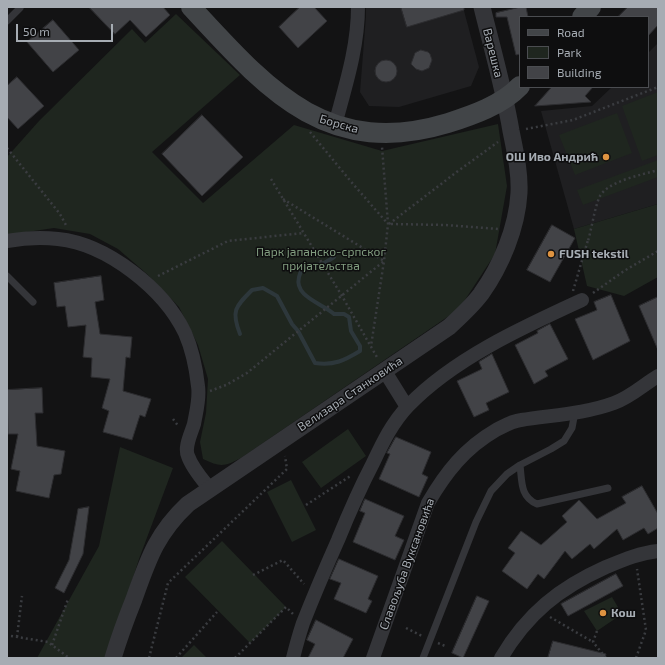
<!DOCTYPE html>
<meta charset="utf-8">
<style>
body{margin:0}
#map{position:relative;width:665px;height:665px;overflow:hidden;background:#131314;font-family:"Exo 2",sans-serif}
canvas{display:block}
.frame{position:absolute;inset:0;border:8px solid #a6acb3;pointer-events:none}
.legend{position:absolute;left:519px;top:16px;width:130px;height:72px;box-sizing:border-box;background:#0e0e0f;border:1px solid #4b4d51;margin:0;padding:5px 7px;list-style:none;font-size:12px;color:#a6acb3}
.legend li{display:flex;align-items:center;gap:8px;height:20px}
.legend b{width:20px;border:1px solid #4b4d51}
.scale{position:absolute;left:16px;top:24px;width:97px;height:18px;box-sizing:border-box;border:2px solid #a6acb3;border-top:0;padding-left:5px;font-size:12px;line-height:14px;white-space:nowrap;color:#a6acb3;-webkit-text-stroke:3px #0e0e0f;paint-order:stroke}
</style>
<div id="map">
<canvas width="665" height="665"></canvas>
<div class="frame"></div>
<ul class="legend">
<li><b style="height:5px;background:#424548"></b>Road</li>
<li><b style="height:11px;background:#1f261f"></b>Park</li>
<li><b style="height:11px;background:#424347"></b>Building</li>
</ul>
<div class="scale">50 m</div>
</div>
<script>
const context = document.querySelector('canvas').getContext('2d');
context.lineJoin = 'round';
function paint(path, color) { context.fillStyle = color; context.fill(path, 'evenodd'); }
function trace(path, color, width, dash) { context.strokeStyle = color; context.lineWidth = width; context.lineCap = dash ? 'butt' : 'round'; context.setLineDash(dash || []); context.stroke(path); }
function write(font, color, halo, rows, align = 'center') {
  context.font = font + ' "Exo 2",sans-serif'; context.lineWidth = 3; context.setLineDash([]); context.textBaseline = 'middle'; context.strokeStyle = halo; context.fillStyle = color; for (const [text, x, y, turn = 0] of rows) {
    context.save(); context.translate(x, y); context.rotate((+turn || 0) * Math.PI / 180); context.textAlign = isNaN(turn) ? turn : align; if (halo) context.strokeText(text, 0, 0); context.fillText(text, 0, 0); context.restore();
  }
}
paint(new Path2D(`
 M366,7H463L479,67L471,86L399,107L369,106L360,92L366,16Z
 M658,43V204L574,229L541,111L592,106L612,87H648V53Z`), '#1f1f21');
paint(new Path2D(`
 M176,14L240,75L152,152L203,203L294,125L382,151L498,124L507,186L495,254L459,309L241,458C224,467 220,467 203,459L200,442L206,413L208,379L198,345L179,307L147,274L118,249L90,234L54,228L7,235V157L39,121L132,29L145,43Z
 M658,92V155L642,161L622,106Z
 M617,113L632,153L575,175L559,135Z
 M658,160V177L583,205L577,190Z
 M658,204V277L624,296L587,286L574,229Z
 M348,429L366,456L321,488L302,462Z
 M120,447L173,468L139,559L107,658H37L99,546Z
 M291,480L316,530L292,542L267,492Z
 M222,541L286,607L250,643L185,577Z
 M612,597L622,614L597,631L584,611Z
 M194,645L207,658H181Z`), '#1f261f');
trace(new Path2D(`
 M240,334C231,311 235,307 252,290L263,288L277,296L292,324L298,331L315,363C334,366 345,360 360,351V346L351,331L349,317L344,314H334C322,303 294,297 299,277C300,273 302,268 305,266C308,264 311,265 314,265C322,265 328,261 334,257`), '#2d373b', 4);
const building = new Path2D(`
 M89,7H163L170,15L146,37L130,20L115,34Z
 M300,7H314L327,21L298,48L279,27Z
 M401,7H464V10L407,27Z
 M521,7H526L528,17H520V54L516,55L507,17H496V13Z
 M628,7H658V25L648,36V17H618Z
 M53,20L79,50L53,72L27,42Z
 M421,50L428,52L430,54L432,60L429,68L422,71L416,69L411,64L415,53Z
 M375 71a11 11 0 1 1 22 0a11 11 0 1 1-22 0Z
 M17,77L44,106L18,129L7,117V86Z
 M552,87H593L585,96L591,102L535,106Z
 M202,115L243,157L202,196L162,154Z
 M552,225L575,238L550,282L527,270Z
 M101,276L104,300L95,302L100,334L132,337L130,358L126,357L123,391L151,399L145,417L140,415L132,440L103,432L109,411L102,408L110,379L91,377L92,358L83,357L86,325L68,327L65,306L57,307L54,283Z
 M611,295L630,341L593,360L575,319L597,310L594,302Z
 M658,297V350L639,306Z
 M550,324L568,359L545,371L548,376L534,384L515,345L538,333L537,331Z
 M492,354L509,392L486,403L489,410L474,417L457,381L482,369L479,362Z
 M42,388L43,413H35L37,446L65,451L61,474L54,475L49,498L16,491L20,471L11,469L18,434H8L7,390Z
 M396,437L431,452L422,474L428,477L419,497L379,479L390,454L387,453Z
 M642,486L658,514V528L648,534L644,528L623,540L617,529L594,549L590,544L572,559L565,551L544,579L538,574L527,589L502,571L515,553L508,548L521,531L541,545L567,522L562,516L579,500L597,519L626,503L622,497Z
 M365,499L404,516L395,536L404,540L395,560L353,542L365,513L360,511Z
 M89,507L83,554L64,593L55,588L69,560L78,509Z
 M339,559L378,576L368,599L372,601L366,613L334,599L341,583L330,579Z
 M616,574L623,586L568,616L561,604Z
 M477,596L489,601L463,658L452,653Z
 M316,620L353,639L343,658H308L315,644L307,640Z
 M553,641L606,654L605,658H548Z`);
paint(building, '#424347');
trace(building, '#2d2d30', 1);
trace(new Path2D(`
 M526,129L573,120L658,87
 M310,132L353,184L388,224
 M7,148L60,214L67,227
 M271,179L342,296L378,359
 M283,199L384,261L371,346
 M389,224L458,171L498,142
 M391,224L446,225L498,229
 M158,276L228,241L303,233
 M573,291L588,240V241C592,227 594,211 599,198C606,181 642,175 658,170
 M593,293L624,271L658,251
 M210,391L226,385L247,373L384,261L388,224L382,147
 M173,419L179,427
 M306,505L352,475
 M253,575L283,560L304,584
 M550,617L593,642
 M406,628L422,636
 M597,631L593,642L606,658
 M11,636L48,642L69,658
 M17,637L22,596
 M438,643L445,646
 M52,645L68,599
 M149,658L168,583L287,469L285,456
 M176,658L217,612
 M235,658L286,607L293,614
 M636,658L646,630L637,569`), '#3a3c40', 2.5, [2, 3]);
trace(new Path2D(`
 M7,21L20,8L19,7
 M7,276L33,302
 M520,465C522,481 520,497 537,504L608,488
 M423,658L476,522L491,491L507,474L520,465L551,449L564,441L572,428L575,412`), '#343539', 7);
trace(new Path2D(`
 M335,125C345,87 358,48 358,7
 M7,241C24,238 41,237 58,239C107,244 164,289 185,333C192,349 196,368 198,386C200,399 196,412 194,424C191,434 184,447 188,456C192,468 202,479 210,489
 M384,370L407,407
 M293,658C296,646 299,635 303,623C314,595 326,567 338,540C349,513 360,488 373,463C383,442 392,423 408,406C453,359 523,327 582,300
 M373,658L428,503C446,472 465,448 496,430C504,426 512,421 521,420C552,415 584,414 614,403C631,397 643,385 658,376
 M501,658C527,614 559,588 606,567C623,560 639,553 658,551`), '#343539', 14);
trace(new Path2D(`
 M113,658C119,638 126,619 134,599C148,560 156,534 188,504L449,327C460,317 472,306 481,294C501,266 517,228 519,193C520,172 515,151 511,131C504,89 492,48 482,7`), '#343539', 17);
trace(new Path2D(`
 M191,7C266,88 326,160 448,123C473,115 502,105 520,86
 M582,17L591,7`), '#424548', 20);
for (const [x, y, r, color] of [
 [606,157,4,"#de9341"],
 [551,254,4,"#de9341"],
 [603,613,4,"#de9341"]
]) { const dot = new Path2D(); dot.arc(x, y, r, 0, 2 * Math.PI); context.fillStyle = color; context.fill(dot); trace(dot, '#0e0e0f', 1.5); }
write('12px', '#a6acb3', '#0e0e0f', [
 ["Варешка",493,53,76],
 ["Борска",339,124,16],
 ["Велизара Станковића",350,394,-34],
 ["Славољуба Вуксановића",407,564,-70]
]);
write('bold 12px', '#a6acb3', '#0e0e0f', [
 ["ОШ Иво Андрић",598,157,"right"],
 ["FUSH tekstil",559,254],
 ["Кош",611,613]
], 'left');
write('12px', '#819c7f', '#0e0e0f', [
 ["Парк јапанско-српског",321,252],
 ["пријатељства",321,266]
]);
</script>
